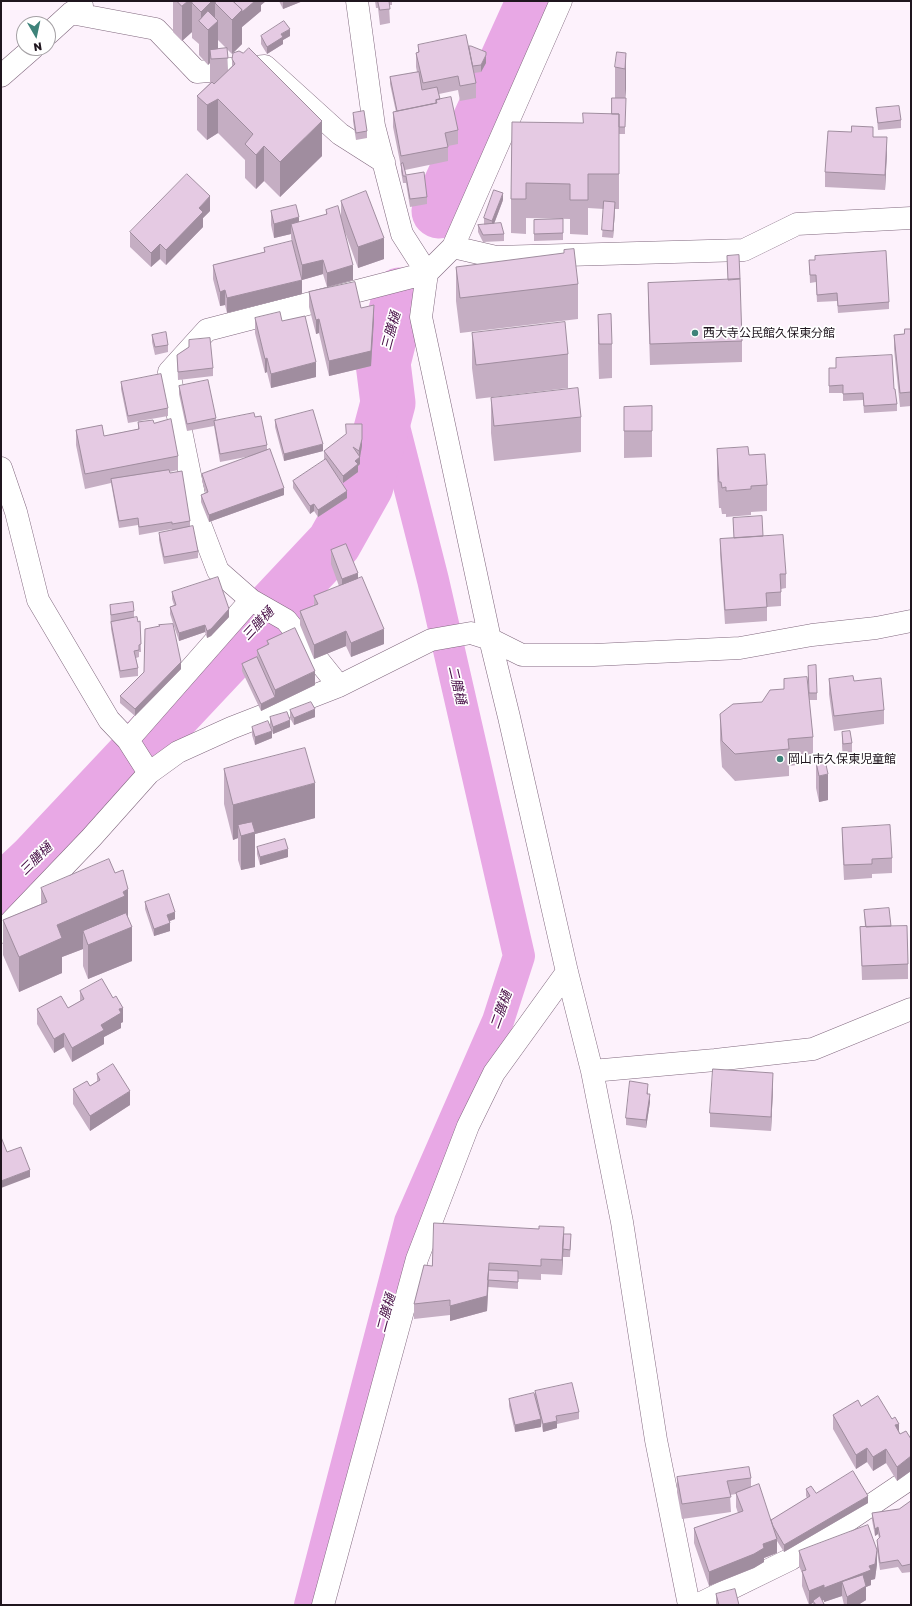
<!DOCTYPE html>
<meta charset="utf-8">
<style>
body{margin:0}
#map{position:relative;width:912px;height:1606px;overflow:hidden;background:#fdf2fc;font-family:"Golos Text",sans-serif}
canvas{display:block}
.frame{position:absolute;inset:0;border:2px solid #1f151e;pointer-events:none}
.north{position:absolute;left:16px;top:16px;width:40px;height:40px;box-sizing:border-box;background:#fff;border:1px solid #a5a1a5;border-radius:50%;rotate:171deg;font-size:11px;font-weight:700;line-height:16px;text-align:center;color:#1f151e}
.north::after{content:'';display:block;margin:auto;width:14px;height:18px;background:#3e837a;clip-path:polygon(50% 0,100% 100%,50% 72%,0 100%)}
</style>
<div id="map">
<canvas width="912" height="1606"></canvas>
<div class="frame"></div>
<div class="north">N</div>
</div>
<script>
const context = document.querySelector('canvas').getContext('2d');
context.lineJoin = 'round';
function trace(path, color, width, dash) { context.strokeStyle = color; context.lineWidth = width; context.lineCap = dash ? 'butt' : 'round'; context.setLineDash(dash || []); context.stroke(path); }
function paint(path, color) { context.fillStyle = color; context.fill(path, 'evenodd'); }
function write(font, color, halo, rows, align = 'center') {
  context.font = font + ' "Golos Text","Noto Sans JP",sans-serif'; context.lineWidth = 3.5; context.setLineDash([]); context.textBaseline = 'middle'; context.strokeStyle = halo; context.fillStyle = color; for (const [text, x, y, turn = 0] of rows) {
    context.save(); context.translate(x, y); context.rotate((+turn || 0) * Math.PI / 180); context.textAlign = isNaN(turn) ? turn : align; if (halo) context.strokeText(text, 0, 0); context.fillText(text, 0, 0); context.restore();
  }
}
trace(new Path2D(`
 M310,1605L410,1222L498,1021L519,956L433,580L388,403`), '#e8a8e5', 32);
trace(new Path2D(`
 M439,211L534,1
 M1,893L35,861L334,543L366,486L388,403L383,363L400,295`), '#e8a8e5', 55);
const minor = new Path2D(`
 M357,1L374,126L402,234L427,273L421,317L490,639L509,717L567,972L592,1071L622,1222L656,1440L689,1605
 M71,13L156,29L197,72L265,66L340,134L384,162
 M48,34L71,13L82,6
 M1,76L33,48
 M453,247L496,257L744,250L797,224L911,218
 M1,468L16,512L38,600L109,720L128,740L149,773
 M339,686L286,620L251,600L218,571L200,524L169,372L207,330L427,273L453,247L561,1
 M128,740L251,600
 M1,932L91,838L149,773L178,752L231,728L339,686L431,640L471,633L490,639L522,655H594L740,648L812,635L876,628L911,621
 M592,1071L715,1060L813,1049L911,1009
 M323,1605L417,1259L468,1126L494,1073L567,972
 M697,1605L791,1559L911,1478`);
trace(minor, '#80687e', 23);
trace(minor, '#fff', 22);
paint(new Path2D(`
 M173,1H266L261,5V11L242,27V44L232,54L227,49L228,70L232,66V59L322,156L280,197L264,181L256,189L245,178V160L218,133L207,140L197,130V96L210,83V63L208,65L199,55V44L192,38V32L182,41L173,32ZM218,40L226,48L218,49Z
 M279,1H303L283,9Z
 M375,1H392V5H389L390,23L380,25L378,8H376Z
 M261,36H290L283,40V44L267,54L261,44Z
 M418,45L469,46L486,63L481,72L474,73L476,83V98L460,101L458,90L439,94L440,99L458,130V144L448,146V161L405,170L406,175L427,197V204L410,207L406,183H403L401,171V167L393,127V112H396L390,84V77L417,72L416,67V53L418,52Z
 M626,53V88L625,98V134H619V209H615L613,238L602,237L604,209L588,208V235L570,234V219L526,218V234L511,233V199L583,123L612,114L615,98V67Z
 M876,108L901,120V128L878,130Z
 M353,113L367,131V138L356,140L353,121Z
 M873,137L887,152L885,190L825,187V172Z
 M503,200L494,224L504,234V241L483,242L478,232V225H484V218Z
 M341,201L384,259L358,268L345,232L353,280L327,287L323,274L302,280L291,238V234L274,238L271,225V211L299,222L326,215V210L341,217Z
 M210,211L203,218V227L166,265L160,259L151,267L130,247V232Z
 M563,219V240L534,241V220Z
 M264,248L302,294L227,313L225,305L220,306L213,279V265L264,252Z
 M727,256L742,341V362L650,365L648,303V283L728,280Z
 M809,260L889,302V309L838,313L837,301L817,302L816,282L810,283Z
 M456,267L578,284V319L460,333L456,301Z
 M309,292L374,319L371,366L329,376L319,333L316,334L309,307Z
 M598,315L612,344V378L599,379L598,349Z
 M255,318L282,321L316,377L271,388L267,372L265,373L255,333Z
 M911,329V406L900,407L894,349V335L904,334Z
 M472,333L568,354V388L476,399L472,368Z
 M152,335L168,345V352L155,355L152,342Z
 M189,347L213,368V376L178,380L177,355Z
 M836,358L894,389L897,404V411L864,413L863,400L843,401V393H829V376L836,368Z
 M121,382L168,408V416L128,423L121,389Z
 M179,386L216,418V420L255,417L267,445V450L284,495L209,522L201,502V495L206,493L202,481V474L251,456L220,462L214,426L187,431L179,394Z
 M491,398L581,417V452L494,461L491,433Z
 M652,406V457L624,458V407Z
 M275,420L323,451L284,461L275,427Z
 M138,422L154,423L178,456V470L169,472L190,521V527L198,551V558L164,564L159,540V533L172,530V529L139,535L138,525L119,528L111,483L85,489L76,445V430L104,436L138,429Z
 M362,446L360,457V464L358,466V472L343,483L335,474L347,498L318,517L314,511L310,514L293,488V481L325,460L324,459V451Z
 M717,449L749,455L767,485V511L751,512V515L726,517V514H722L721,508H719L717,475Z
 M733,518L763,536L786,574V588L781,589V606L767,607V621L725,624L720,554V539L734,538Z
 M331,550L358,579L384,644L351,657L346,646L314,659L300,625V611L314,605V596L339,586L331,564Z
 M172,592L229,617L211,636L207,638L205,632L179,641L170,614V607L174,605L172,599Z
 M110,605L134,611V618L138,622L140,621L141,652H139V657L136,658L138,668V676L120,678L111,629Z
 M159,625L181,669L135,716L120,703V696L144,672Z
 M267,641L315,685L261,711L242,671V664L257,657V650L267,645Z
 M784,679L809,693H817V700H809L813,737V763L789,766V776L735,781L722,767L720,740V714L762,702L784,689Z
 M829,679L854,681L884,710V724L834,731L829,694Z
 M290,710L315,717L294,725L290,718Z
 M270,717L290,727L273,734L270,725Z
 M252,727L272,738L255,745L252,735Z
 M842,732L852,743V757L843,759L842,746Z
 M816,762L828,800L819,802L816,788Z
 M224,769L315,818L255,834V867L241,870L238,860V838L233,840L224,804Z
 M842,828L892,858V873L872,874V878L844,880L842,842Z
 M257,847L288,857L260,865L257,854Z
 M41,888L128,919L132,961L88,979L83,966V949L62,957V973L19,992L3,955V920L41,904Z
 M145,902L175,919L170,921V931L154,936L145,909Z
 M864,910L891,926L908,964V979L862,980L860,927H865Z
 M80,991L123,1022L121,1023V1028L104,1037V1044L72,1062L64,1047L54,1053L37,1024V1009L68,1008L80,1001Z
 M97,1074L130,1105L90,1131L73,1104V1089L90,1086L97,1081Z
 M773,1088L771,1131L710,1127V1113Z
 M648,1091V1094L650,1102L646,1128L626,1125V1118Z
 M564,1234L571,1242L570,1257H563L562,1275L541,1274V1280L518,1279V1289L488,1287L487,1311L450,1321V1315L414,1319V1304L432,1266Z
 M535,1391L579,1412V1419L557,1424V1428L543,1432L541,1422V1427L515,1432L509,1406V1399L535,1397Z
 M861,1406L899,1431L900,1434L911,1439V1471L897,1481L886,1463L873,1471L867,1462L856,1469L833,1429V1415Z
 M677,1477L751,1478V1487L771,1520L807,1498L806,1496V1489L816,1493L868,1503L784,1552L777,1541V1553L764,1558V1562L754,1568L709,1586L694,1543V1528L738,1513L736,1507V1494L730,1495L731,1512L682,1519L677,1492Z
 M911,1501V1572L902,1573L898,1567L880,1570L877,1552V1564L875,1579L871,1580V1585L866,1587V1600L858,1605H844L842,1596L824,1602V1600H822L824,1605H813V1603L809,1605L802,1586V1573L799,1566V1551L877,1549V1540L879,1538L878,1534L875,1536L872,1520V1513L899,1509Z
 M716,1594L739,1605H716Z`), '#c5aec3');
paint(new Path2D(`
 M188,1H222L215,3V23L218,21V55L210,50V63L208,65V30L201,23V12L192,3V32L182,41V6Z
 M255,1H266L261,5V11L242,27V44L232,54V20L242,10Z
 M283,1H303L283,9Z
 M290,29V36L283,40V44L267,54V47L281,34Z
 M626,53V88L625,103V69Z
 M486,55V63L481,72V65Z
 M218,99V133L207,140V105Z
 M322,121V156L280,197V162Z
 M887,137V152L885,190V175Z
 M264,146V181L256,189V155Z
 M503,193V200L492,229V221Z
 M210,196V211L203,218V227L166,265V250L199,208Z
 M615,202V209L613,238V231Z
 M299,217V232L291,224V234L274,238V224Z
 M384,238V259L358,268V247Z
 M160,244V259L151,267V253Z
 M323,260V274L302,280V265Z
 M353,265V280L327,287V273Z
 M302,280V294L227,313V298Z
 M225,290V305L220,306V292Z
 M374,305V319L371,366L329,376V361Z
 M319,319V333L316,334V320Z
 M267,358V372L265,373V359Z
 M316,362V377L271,388V374Z
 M362,439V446L360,457V464L358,466V472L343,483V476L355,461L359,457V451Z
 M323,444V451L284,461V454Z
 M284,488V495L209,522V515Z
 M347,491V498L318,517V510Z
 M314,504V511L310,514V506Z
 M358,573V587L342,594V579Z
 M229,609V617L211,636L207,638V631Z
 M205,625V632L179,641V633Z
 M384,629V644L351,657V643Z
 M346,631V646L314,659V645Z
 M181,662V669L135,716V709Z
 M315,671V685L261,711V704L275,697V690Z
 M315,709V717L294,725V718Z
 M290,720V727L273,734V727Z
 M272,731V738L255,745V737Z
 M828,774V800L819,802V776Z
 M315,783V818L255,834V867L241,870V836L238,825V838L233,840V805Z
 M288,849V857L260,865V857Z
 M128,889V924L132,927V961L88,979V945L83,931V949L62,957V973L19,992V957L57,925Z
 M175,912V919L167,922V915Z
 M170,923V931L154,936V929Z
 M123,1008V1022L121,1023V1028L104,1037V1044L72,1062V1048L119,1009Z
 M64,1033V1047L54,1053V1039Z
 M773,1073V1088L771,1131V1117Z
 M130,1091V1105L90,1131V1116Z
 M650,1094V1102L646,1128V1120Z
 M30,1170V1177L1,1188V1181Z
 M564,1227V1241L562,1275V1260Z
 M489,1263V1277L487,1311L450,1321V1306Z
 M541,1419V1427L515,1432V1425Z
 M557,1421V1428L543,1432V1424Z
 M899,1424V1438L895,1425Z
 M867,1448V1462L856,1469V1455Z
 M886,1449V1463L873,1471V1457Z
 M911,1456V1471L897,1481V1467Z
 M868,1496V1503L784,1552V1545Z
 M878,1527V1534L875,1536V1529Z
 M777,1539V1553L764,1558V1562L754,1568L709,1586V1572L763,1544Z
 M877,1550V1564L875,1579L871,1580V1585L866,1587V1600L858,1605H847V1597L842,1582V1596L824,1602V1588L869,1566Z
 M824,1585V1600L815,1603L813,1601V1603L809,1605V1591Z`), '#a08d9f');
const building = new Path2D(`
 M177,1H188L182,6Z
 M193,1H212L201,12L192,3Z
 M217,1H233L242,10L232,20L215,3Z
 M233,1H255L242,12V10Z
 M378,1H389L390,9L380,10Z
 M208,11L218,21L208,30L199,21Z
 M284,21L290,29L281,34L283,37L267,47L261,36Z
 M466,35L476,83L460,86L458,76L423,83L416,53L419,52L418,45Z
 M469,46H471L486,52V55L481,65L473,66Z
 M227,48L228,58L211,59L210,50Z
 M249,48L322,121L280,162L264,146L256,155L245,144L253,134L218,99L207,105L197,96L212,82L214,84L235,64L232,59L233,53L239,51L243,53Z
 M617,52L626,53L625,69L615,67Z
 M419,72L422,90L437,87L440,99L436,100V103L397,111L390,77Z
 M451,97L458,130L445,133L448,147L401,156L393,112L437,103L436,100Z
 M612,98H626L625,127H619V114H612Z
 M899,106L901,120L878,123L876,108Z
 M364,111L367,131L356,133L353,113Z
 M583,113L619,114V174H588V200H570V184L526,183V199H511L512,122L583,123Z
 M852,126L873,127V137H887L885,175L825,172L828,131L851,132Z
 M403,163L406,175L424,172L427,197L410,199L406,176H403L401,164Z
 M187,174L210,196L199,208L203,212L166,250L160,244L151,253L130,232Z
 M494,190L503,193L492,221L484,218Z
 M366,191L384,238L358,247L341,201Z
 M604,201L615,202L613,231L602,230Z
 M296,205L299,217L274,224L271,211Z
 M338,206L353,265L327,273L323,260L302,265L291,224L327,214L326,210Z
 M563,219V233L534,234V220Z
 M501,223L504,234L483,235L478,225Z
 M292,241L302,280L227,298L225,290L220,292L213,265L265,252L264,248Z
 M574,249L578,284L460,298L456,267L564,253V250Z
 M886,251L889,302L838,306L837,293L817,295L816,275H810L809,260H815V256Z
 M739,255L740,279L728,280L727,256Z
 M740,279L742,341L650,344L648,283Z
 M355,282L361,308L374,305L371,351L329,361L319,319L316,320L309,292Z
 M280,312L282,321L305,316L316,362L271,374L267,358L265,359L255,318Z
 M611,314L612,344H599L598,315Z
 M565,322L568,354L476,365L472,333Z
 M905,329H911V392L900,393L894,335L904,334Z
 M166,332L168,345L155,347L152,335Z
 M210,338L213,368L178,372L177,355L189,347V340Z
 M892,355L894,389H895L897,404L864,406L863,393L843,394V385L829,386V368H836V358Z
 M161,374L168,408L128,416L121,382Z
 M208,380L216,418L187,424L179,386Z
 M578,388L581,417L494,426L491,398Z
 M652,406V431H624V407Z
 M313,410L323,444L284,454L275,420Z
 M254,413L255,417L261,416L267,445L220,454L214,421Z
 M171,419L178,456L85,474L76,430L102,425L104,436L139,429L138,422L153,420L154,423Z
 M346,424H362V439L359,451L353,447L360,457L355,461L358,464L343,476L324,451L346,434Z
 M748,447L749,455L765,454L767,485L751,486V489L726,491V487L722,488L721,482H719L717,449Z
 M270,449L284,488L209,515L201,495L208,492L202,474Z
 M326,459L347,491L318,510L314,504L310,506L293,481Z
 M169,470L170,473L182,471L190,521L172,524V522L139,527L138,518L119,521L111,479Z
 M762,516L763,536L734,538L733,518Z
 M193,526L198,551L164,557L159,533Z
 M783,535L786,574H780L781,592L766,593L767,607L725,610L720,539Z
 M346,544L358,573L342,579L331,550Z
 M218,577L229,609L211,629L207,631L205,625L179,633L170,607L176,605L172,592Z
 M362,577L384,629L351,643L346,631L314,645L300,611L318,604L314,596Z
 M133,602L134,611L111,615L110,605Z
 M137,617L138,622L140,621L141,644L139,645V650L134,651L138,668L120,671L111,622Z
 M173,624L181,662L135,709L120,696L144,672L145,629L160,626L159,625Z
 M295,628L315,671L275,690L257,650L269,644L267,641Z
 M257,657L275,697L261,704L242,664Z
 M816,665L817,693H809L808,666Z
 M853,676L854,681L881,678L884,710L834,716L829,679Z
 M807,677L813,737L788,739L789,749L735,754L722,741L720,714L733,704L762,702L770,690L784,689V679Z
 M311,702L315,709L294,718L290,710Z
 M287,712L290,720L273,727L270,717Z
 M268,721L272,731L255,737L252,727Z
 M850,731L852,743L843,744L842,732Z
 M305,748L315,783L233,805L224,769Z
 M825,760L828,774L819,776L816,762Z
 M252,822L255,832L241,836L238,825Z
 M890,825L892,858L872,859V864L844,865L842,828Z
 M285,839L288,849L260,857L257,847Z
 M109,859L115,873L123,870L128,889L123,892L125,896L57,925L62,938L19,957L3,920L47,902L41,888Z
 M169,894L175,912L167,915L170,923L154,929L145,902Z
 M889,908L891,926L866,927L864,910Z
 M126,913L132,927L88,945L83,931Z
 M907,926L908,964L862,966L860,927Z
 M102,979L113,998L116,996L123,1008L119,1009L121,1013L101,1025L104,1030L72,1048L64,1033L54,1039L37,1009L61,996L68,1008L84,999L80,991Z
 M113,1064L130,1091L90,1116L73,1089L87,1081L90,1086L100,1080L97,1074Z
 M713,1069L773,1073L771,1117L710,1113Z
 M630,1081L648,1084L647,1094H650L646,1120L626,1118Z
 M1,1137L7,1152L21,1147L30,1170L1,1181Z
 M434,1223L539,1229V1226L564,1227L562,1260L541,1259V1266L489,1263L487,1296L450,1306V1300L414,1304L424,1265L432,1266Z
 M564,1234H571L570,1250L563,1249Z
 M489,1270L518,1271V1282L488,1280Z
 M572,1383L579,1412L556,1416L557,1421L543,1424L535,1391Z
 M534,1393L541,1419L515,1425L509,1399Z
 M878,1396L892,1419L895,1417L899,1424L895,1425L900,1434L906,1431L911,1439V1456L897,1467L886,1449L873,1457L867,1448L856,1455L833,1415L858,1400L861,1406Z
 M749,1467L751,1478L727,1481L731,1497L682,1504L677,1477Z
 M853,1471L868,1496L784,1545L773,1526L771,1520L810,1496L806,1489L811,1486L816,1493Z
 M759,1484L777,1539L763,1544L764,1548L754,1554L709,1572L694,1528L743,1511L736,1493Z
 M911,1501V1564L902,1566L898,1560L880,1563L877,1540L880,1537L878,1527L875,1529L872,1513L899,1509Z
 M868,1525L877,1550L875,1564L869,1566L871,1570L824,1588V1585L809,1591L802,1571L806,1570L799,1551Z
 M863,1575L866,1586L847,1597L842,1582Z
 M735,1589L739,1605H719L716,1594Z
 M820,1596L824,1604L822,1605H816L813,1601Z`);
paint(building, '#e5cae3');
trace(building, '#a08d9f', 1);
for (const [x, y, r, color] of [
 [695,333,4,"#3e837a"],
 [780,759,4,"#3e837a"]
]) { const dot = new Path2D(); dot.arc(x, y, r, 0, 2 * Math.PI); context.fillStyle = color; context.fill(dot); trace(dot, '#fff', 1.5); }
write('12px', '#1f151e', '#fff', [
 ["西大寺公民館久保東分館",703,333],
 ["岡山市久保東児童館",788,759]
], 'left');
write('italic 13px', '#450c44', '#fff', [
 ["三膳樋",391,331,-75],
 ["三膳樋",258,624,-47],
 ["二膳樋",457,685,77],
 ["三膳樋",36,859,-45],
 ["二膳樋",501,1010,-70],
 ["二膳樋",386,1313,-75]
]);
</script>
